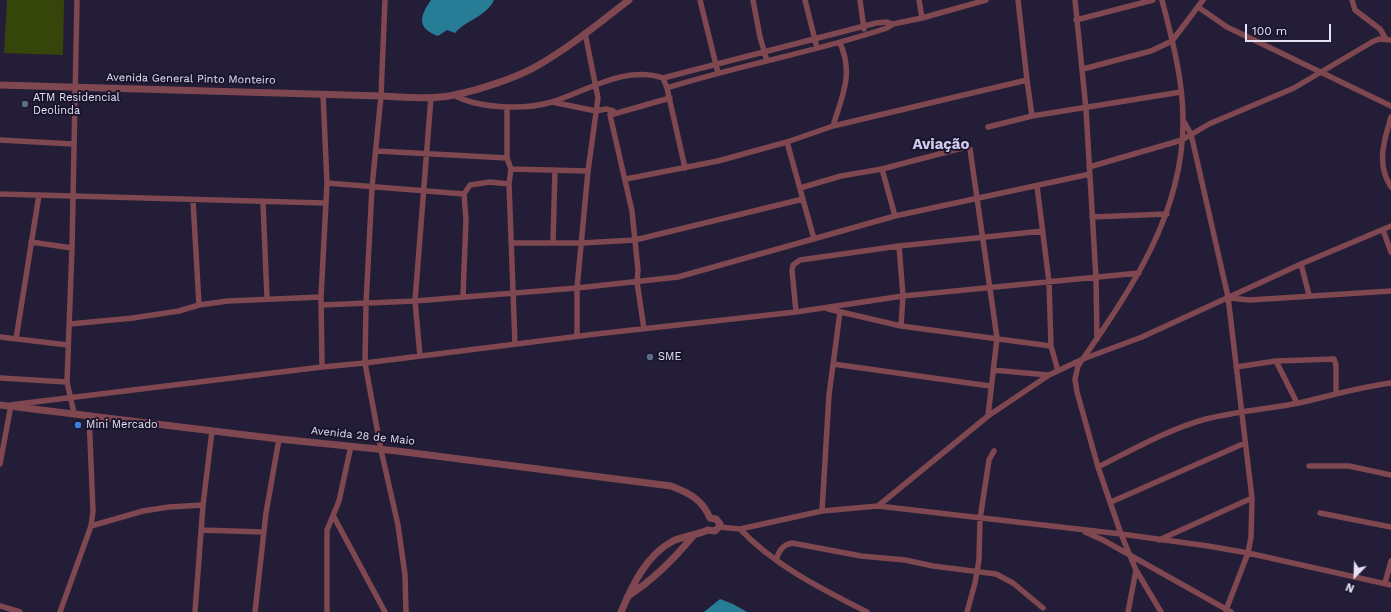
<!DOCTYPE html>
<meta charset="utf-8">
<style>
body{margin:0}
#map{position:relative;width:1391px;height:612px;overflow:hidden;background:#231d38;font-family:"Work Sans",sans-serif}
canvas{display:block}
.north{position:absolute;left:1335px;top:556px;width:40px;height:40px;-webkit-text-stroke:3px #1a142d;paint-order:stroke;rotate:203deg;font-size:11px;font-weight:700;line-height:16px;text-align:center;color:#e5e2f4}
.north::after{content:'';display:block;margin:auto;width:14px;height:18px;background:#e5e2f4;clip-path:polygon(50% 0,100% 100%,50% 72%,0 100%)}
.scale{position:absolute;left:1245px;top:24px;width:86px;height:18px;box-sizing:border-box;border:2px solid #e5e2f4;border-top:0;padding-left:5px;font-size:12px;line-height:14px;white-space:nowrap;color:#e5e2f4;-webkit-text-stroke:3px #1a142d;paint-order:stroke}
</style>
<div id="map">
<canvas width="1391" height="612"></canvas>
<div class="north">N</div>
<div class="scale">100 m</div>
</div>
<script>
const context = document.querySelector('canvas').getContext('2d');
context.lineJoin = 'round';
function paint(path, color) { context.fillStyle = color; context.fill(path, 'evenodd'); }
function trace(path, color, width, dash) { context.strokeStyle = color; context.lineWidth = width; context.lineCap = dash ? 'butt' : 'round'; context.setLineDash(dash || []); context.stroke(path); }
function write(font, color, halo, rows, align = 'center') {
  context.font = font + ' "Work Sans",sans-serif'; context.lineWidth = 4; context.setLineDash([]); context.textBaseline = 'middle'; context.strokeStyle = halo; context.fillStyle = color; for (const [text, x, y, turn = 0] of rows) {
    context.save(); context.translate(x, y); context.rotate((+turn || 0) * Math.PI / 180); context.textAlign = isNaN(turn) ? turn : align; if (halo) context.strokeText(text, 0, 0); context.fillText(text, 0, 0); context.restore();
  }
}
paint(new Path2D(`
 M7,0H64L63,55L4,53Z`), '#36450a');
paint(new Path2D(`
 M431,0H494C486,17 466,20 455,33L447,30L438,36C416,28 420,16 431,0Z
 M720,599L733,604L747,612H704Z`), '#267d95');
trace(new Path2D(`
 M385,0L381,96L372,187L366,304L365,363L381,450L398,525L405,575L406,612
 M700,0L718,73
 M753,0L760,37L767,61
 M805,0L817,48
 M860,0L864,29
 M919,0L922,18
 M1018,0L1027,80
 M1075,0L1086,109L1096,278L1097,339
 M1352,0L1355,10L1380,29L1386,39
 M1198,7L1227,27L1391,106
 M1076,20L1153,0
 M1083,69L1151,51L1172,41L1203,0
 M663,78L876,23L887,22L893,24
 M667,88C740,65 815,52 887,28L893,24L922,18L986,0
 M454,95C479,109 525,110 552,102C587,91 625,65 663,78L667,88L685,168
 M552,102L596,111L606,109L613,111L610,115L632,211L638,270L637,282L644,329
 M507,107V158L511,169L509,184L515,344
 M610,115L670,98
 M1391,117C1384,141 1376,164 1391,187
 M1183,120L1191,134L1228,297L1252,498L1251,537L1248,553L1226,610
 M833,126C842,96 854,74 840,43
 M988,127L1032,116
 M0,140L73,144
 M787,142L814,239
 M377,151L507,158
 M1089,167L1182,140L1209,124L1294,88L1372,42L1379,39L1391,40
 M511,169L588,171
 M882,169L895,216
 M626,179L718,161L787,142L833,126L1027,80L1032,116L1181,92
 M327,183L464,194L466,219L463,296
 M1037,186L1049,282L1051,346L1058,371
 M800,188L841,176L882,169L966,147L970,149L997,338L988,416
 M0,194L325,203
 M464,194L470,185L490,182L509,184
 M193,200L199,305
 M263,203L267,298
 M1092,217L1167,214
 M1383,230L1391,252
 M31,242L72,248
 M511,243H582L635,240L803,199
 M553,243L555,170
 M899,246L903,296L901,326
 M1301,264L1309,295
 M1229,298L1250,300L1391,291
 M322,305L415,301L577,288L678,277L895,216L1090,174
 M828,309L901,326L1051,346
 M796,312L792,270L793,265L800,260L899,246L1043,231
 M70,324L133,318L179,311L199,305L228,301L321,297
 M577,336V288L588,171L598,98L585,33
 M0,337L68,345
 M16,339L39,195
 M420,356L415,301L431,97
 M1276,361L1334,359L1336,365V394
 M833,364L990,386
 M322,367L321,297L327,183L323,94
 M1236,367L1276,361L1297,403
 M993,370L1048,375
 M0,378L67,382
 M74,413L67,382L72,248L77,0
 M0,464L11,405L18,404L322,367L365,363L596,334L796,312L903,296L1139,273
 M1309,466H1349L1391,475
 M1098,467C1132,450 1169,429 1206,419C1237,411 1268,409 1299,403C1330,396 1359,387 1391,383
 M1111,502L1245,443
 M878,506L988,416L1049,375L1083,359L1142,337L1301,264L1391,226
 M822,511L829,395L840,312
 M1320,513L1391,527
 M334,517L385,612
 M91,526L143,511L169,507L203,505
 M719,527L740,529L822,511L878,506L1121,534L1208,546L1248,553L1391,585
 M740,529C775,566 822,589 867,612
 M201,530L263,532
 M1085,532L1103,540L1231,612
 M1159,540L1252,498
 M776,560C779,551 782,545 792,543L861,556L905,560L933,566L996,574L1013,583L1043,608
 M1385,583L1391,561
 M0,606L20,612
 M60,612L91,526L93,511L89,415
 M195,612L203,505L212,431
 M255,612L266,513L279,439
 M327,612V530L339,501L351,446
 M967,612L975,583L979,560L980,519L989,460L994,451
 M1128,612L1136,570
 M1161,612L1136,570L1121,534L1098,467L1077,392L1075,379L1078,366C1130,291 1184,214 1183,119C1183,79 1172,39 1162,0`), '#7f474f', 5.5);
trace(new Path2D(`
 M0,85L381,96C405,97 431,100 454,95C479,90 516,78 537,66C570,47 599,23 629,0
 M0,405L279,439L397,451L671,486C689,493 702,499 710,518
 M708,530L715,531L719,527L720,524L716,519L710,518
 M628,596C653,580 674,559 693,536
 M621,612C632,586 646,555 673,541C684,536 697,535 708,530`), '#7f474f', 7);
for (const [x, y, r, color] of [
 [25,104,4,"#5c6f8a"],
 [650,357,4,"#5c6f8a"],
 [78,425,4,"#3f7fe0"]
]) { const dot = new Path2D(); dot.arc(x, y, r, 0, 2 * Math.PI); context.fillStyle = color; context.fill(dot); trace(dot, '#1a142d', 1.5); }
write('11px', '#e5e2f4', '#1a142d', [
 ["Avenida General Pinto Monteiro",191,79,1],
 ["Avenida 28 de Maio",363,436,6]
]);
write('11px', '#e5e2f4', '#1a142d', [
 ["ATM Residencial",33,98],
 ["Deolinda",33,111],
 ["SME",658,357],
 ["Mini Mercado",86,425]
], 'left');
write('bold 15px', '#cfc9ec', '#1a142d', [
 ["Aviação",941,145]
]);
</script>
